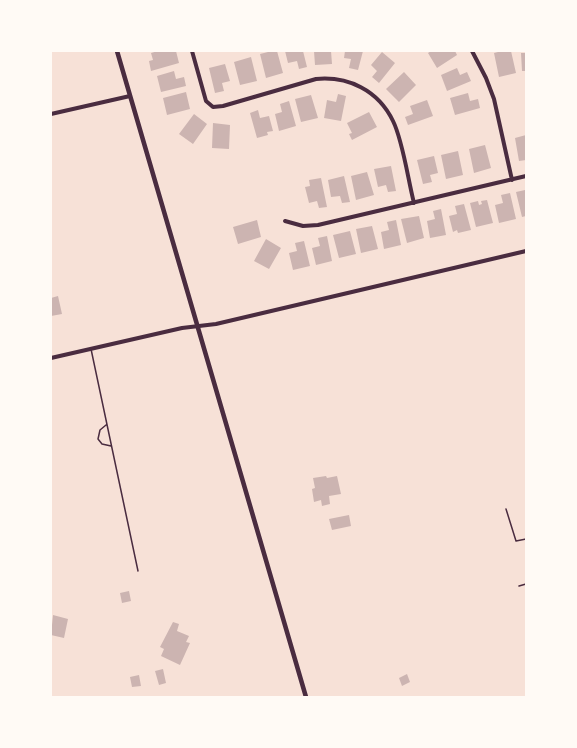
<!DOCTYPE html>
<style>
body{margin:0}
#map{position:relative;width:577px;height:748px;overflow:hidden;background:#f7e1d7;font-family:Montserrat,sans-serif}
canvas{display:block}
.frame{position:absolute;inset:0;border:52px solid #fffaf5;pointer-events:none}
</style>
<div id="map">
<canvas width="577" height="748"></canvas>
<div class="frame"></div>
</div>
<script>
const context = document.querySelector('canvas').getContext('2d');
context.lineJoin = 'round';
function paint(path, color) { context.fillStyle = color; context.fill(path, 'evenodd'); }
function trace(path, color, width, dash) { context.strokeStyle = color; context.lineWidth = width; context.lineCap = dash ? 'butt' : 'round'; context.setLineDash(dash || []); context.stroke(path); }
paint(new Path2D(`
 M158,51H176L179,63L151,71L149,61L153,60L151,53Z
 M272,51H277L283,73L266,78L260,54Z
 M285,51H303L307,67L299,69L297,61L288,63Z
 M314,51H331L332,64L315,65Z
 M345,51H363L358,70L349,68L351,59L344,58Z
 M431,51H455L457,55L437,68L428,53Z
 M502,51H511L516,73L499,77L494,53Z
 M382,52L395,63L379,83L372,77L377,71L371,65Z
 M521,53H526V71H522Z
 M251,57L257,81L240,85L234,62Z
 M225,64L230,81L222,83L224,91L215,93L209,68Z
 M457,68L460,75L467,72L471,81L447,91L441,75Z
 M174,71L176,79L184,77L186,86L161,92L157,76Z
 M404,72L416,85L399,102L386,89Z
 M186,92L190,109L167,115L163,98Z
 M468,93L470,101L478,99L480,108L455,115L450,98Z
 M338,94L346,96L341,121L324,118L327,100L336,102Z
 M311,95L318,118L301,122L295,99Z
 M427,100L433,116L408,125L405,117L413,114L410,106Z
 M289,101L296,126L279,131L275,114L282,112L280,104Z
 M258,110L260,118L269,116L273,131L267,132L268,135L257,138L250,113Z
 M369,112L377,127L352,140L349,134L352,133L347,123Z
 M194,114L207,124L193,144L179,134Z
 M213,123L230,125L229,149L212,148Z
 M526,135V160L519,161L515,138Z
 M485,145L491,168L474,173L469,149Z
 M458,151L463,175L446,179L441,155Z
 M434,156L438,173L430,175L432,182L423,184L417,160Z
 M391,166L396,191L388,192L386,185L378,187L374,169Z
 M367,172L374,195L356,200L351,176Z
 M344,176L350,202L342,203L340,196L331,197L328,180Z
 M321,178L327,207L319,208L317,201L309,203L305,187L310,186L309,180Z
 M525,190L526,216L522,217L516,192Z
 M510,193L516,219L499,223L495,205L503,203L501,195Z
 M487,200L493,223L476,227L470,203L478,201L479,205L482,204L481,201Z
 M464,204L471,230L458,233L457,230L453,232L449,216L457,214L455,206Z
 M441,209L446,235L430,238L427,221L435,219L433,211Z
 M419,216L424,238L407,243L401,219Z
 M257,220L261,237L238,244L233,227Z
 M396,220L401,245L384,249L381,232L389,230L387,222Z
 M372,226L378,249L361,253L356,229Z
 M350,231L356,254L339,258L333,235Z
 M327,236L332,261L316,265L312,248L320,246L318,238Z
 M266,239L281,248L269,269L254,261Z
 M304,241L310,266L293,270L289,253L297,251L295,243Z
 M58,296L62,314L51,316V298Z
 M326,476L327,478L337,476L341,494L329,496L330,504L322,506L321,500L314,502L312,489L315,488L313,478Z
 M349,515L351,526L332,530L329,519Z
 M129,591L131,601L122,603L120,593Z
 M53,615L68,619L64,638L51,635Z
 M173,622L179,624L177,631L189,636L186,642L190,643L180,665L161,656L164,649L160,647Z
 M163,669L166,683L159,685L155,671Z
 M407,674L410,682L402,686L399,678Z
 M139,675L141,686L132,687L130,677Z`), '#ccb4b1');
trace(new Path2D(`
 M91,349L138,571
 M106,425L100,430L98,439L102,444L111,446
 M506,509L516,541L526,539
 M519,586L526,584`), '#4a2c40', 1.5);
trace(new Path2D(`
 M192,51L206,101L213,107L223,106L316,79C348,76 378,90 393,121C403,141 408,180 414,203
 M472,51L486,78L494,99L512,180
 M51,114L130,96
 M285,221L303,226L318,225L526,176
 M51,358L182,328L216,324L526,251`), '#4a2c40', 4);
trace(new Path2D(`
 M117,51L306,697`), '#4a2c40', 4.5);
</script>
